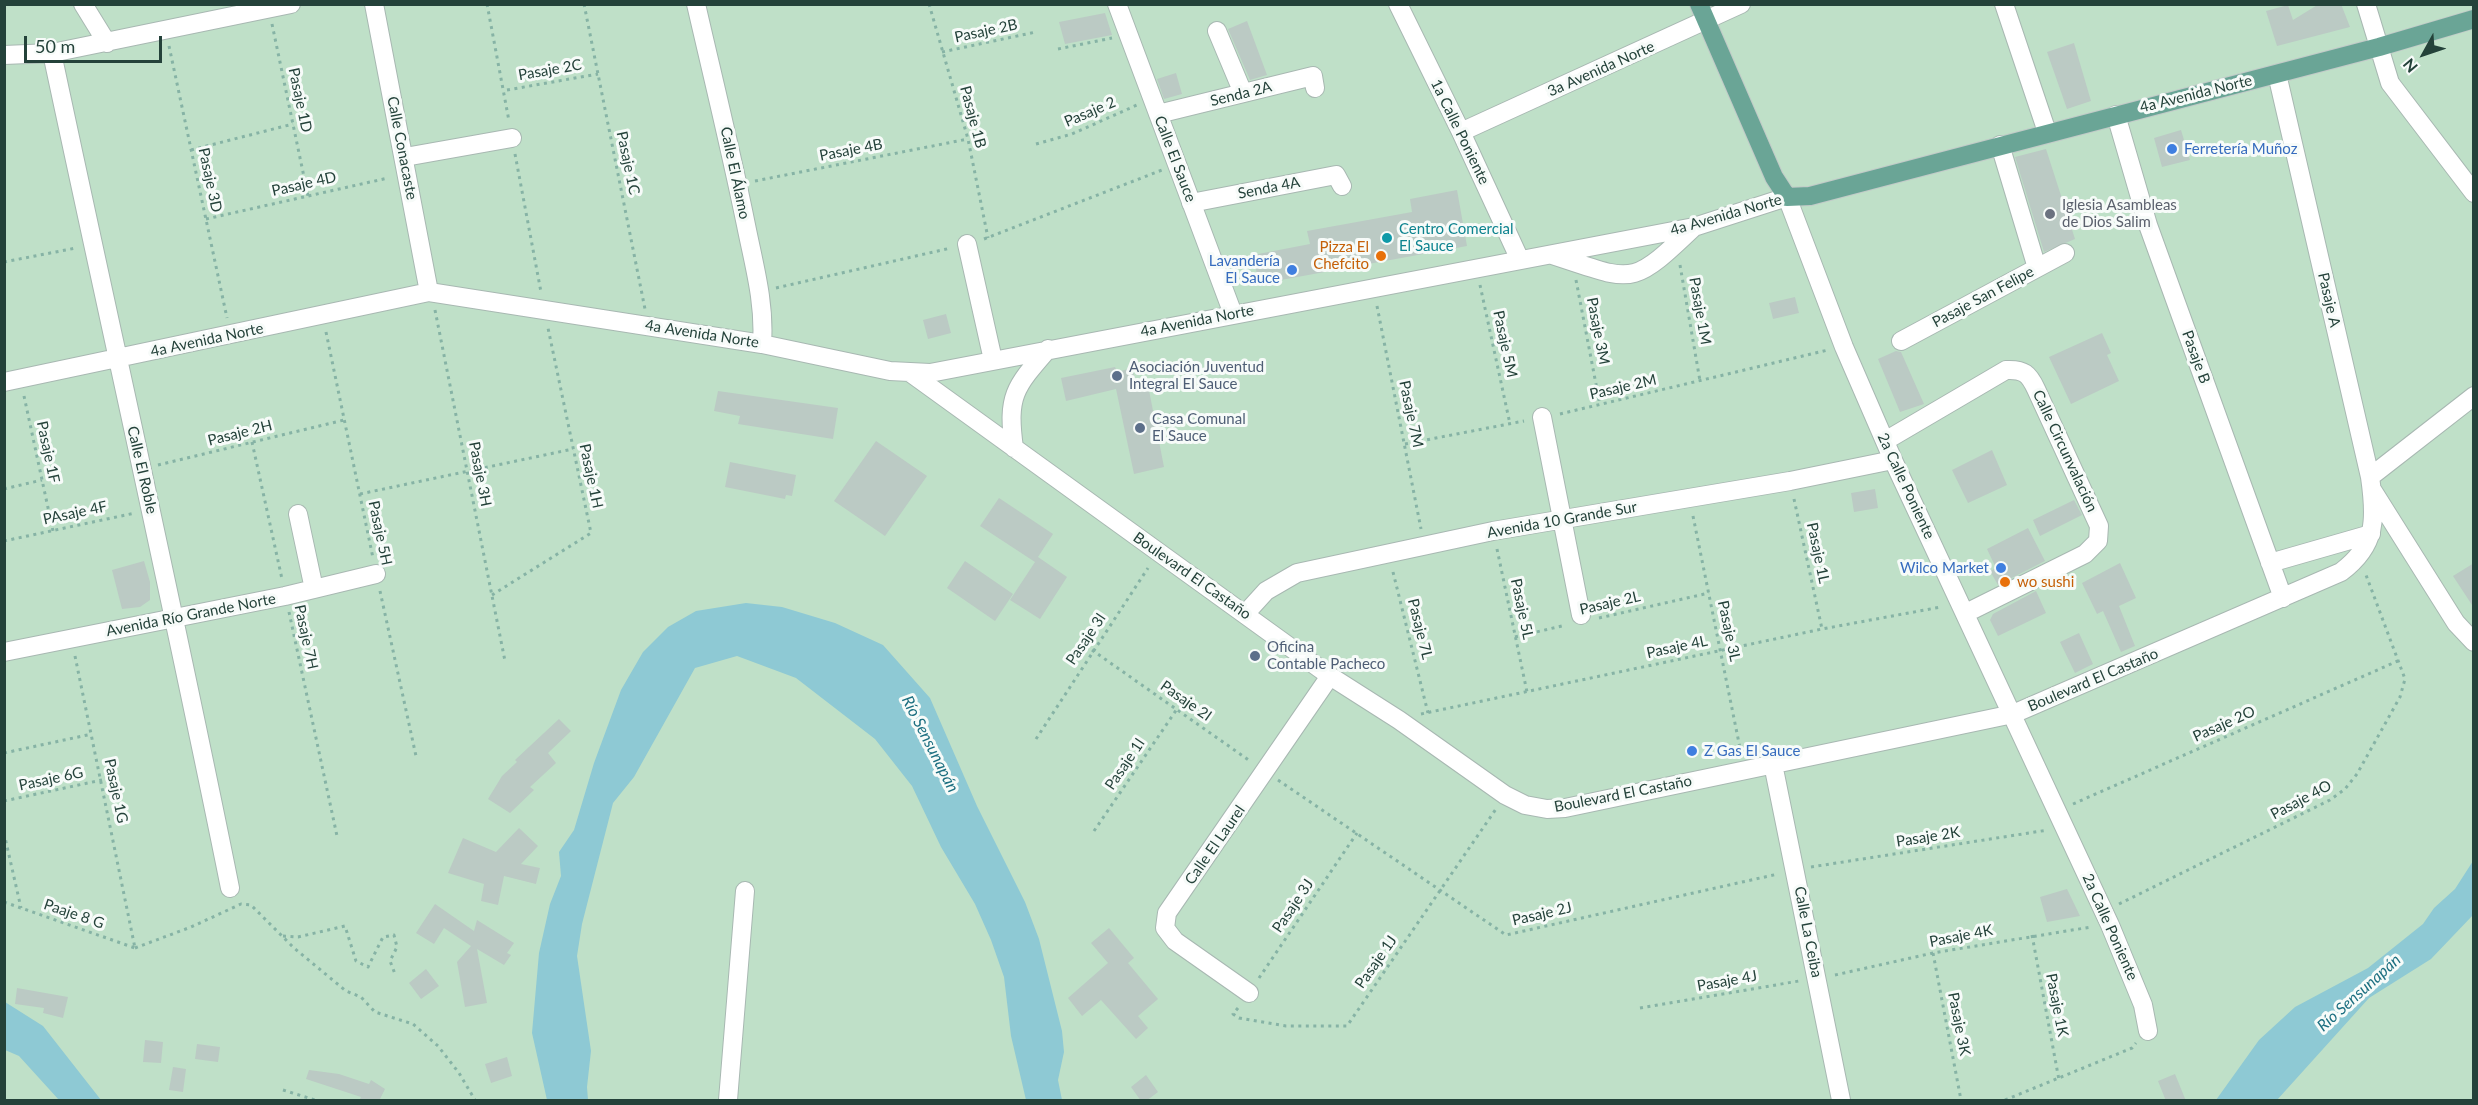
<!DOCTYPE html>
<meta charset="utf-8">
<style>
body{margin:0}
#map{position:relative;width:2478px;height:1105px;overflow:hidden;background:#e6efeb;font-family:Lato,sans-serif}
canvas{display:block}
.frame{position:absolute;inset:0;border:6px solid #24423a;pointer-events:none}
.north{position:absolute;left:2394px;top:24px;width:60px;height:60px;-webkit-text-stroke:4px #f7fbf9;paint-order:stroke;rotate:230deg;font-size:16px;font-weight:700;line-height:24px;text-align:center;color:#24423a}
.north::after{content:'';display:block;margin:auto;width:21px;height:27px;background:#24423a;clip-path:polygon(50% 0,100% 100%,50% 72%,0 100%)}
.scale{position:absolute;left:24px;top:36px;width:138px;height:27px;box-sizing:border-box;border:3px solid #24423a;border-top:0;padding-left:8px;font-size:18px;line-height:21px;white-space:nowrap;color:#24423a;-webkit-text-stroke:4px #f7fbf9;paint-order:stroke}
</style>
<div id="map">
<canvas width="2478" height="1105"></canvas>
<div class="frame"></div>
<div class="north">N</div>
<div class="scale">50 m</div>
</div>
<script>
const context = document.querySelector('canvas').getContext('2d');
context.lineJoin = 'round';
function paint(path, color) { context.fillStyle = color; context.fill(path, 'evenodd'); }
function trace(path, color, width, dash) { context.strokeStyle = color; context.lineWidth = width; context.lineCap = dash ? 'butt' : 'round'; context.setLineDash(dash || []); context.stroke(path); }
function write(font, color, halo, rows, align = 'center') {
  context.font = font + ' Lato,sans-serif'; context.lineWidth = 6; context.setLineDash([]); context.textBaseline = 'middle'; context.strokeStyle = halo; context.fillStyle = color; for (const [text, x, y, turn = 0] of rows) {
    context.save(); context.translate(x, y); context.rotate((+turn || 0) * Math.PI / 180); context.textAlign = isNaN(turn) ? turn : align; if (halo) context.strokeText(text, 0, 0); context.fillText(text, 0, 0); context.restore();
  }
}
paint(new Path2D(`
 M5,5H2473V1100H5Z`), '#bfe0c8');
paint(new Path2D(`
 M746,603L782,607L835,623L883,645L930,698L977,806L1025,902L1039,939L1062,1031L1064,1052L1058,1080L1062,1100H1026L1011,1036L1004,977L991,940L975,904L941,847L912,786L875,739L796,678L737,656L695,668L634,777L613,803L582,924L577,956L591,1051L587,1087L588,1100H547L532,1033L539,953L550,904L561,876L559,852L574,830L594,763L621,690L643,652L668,627L696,611Z
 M2473,861V915L2431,959L2369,998L2277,1100H2216L2259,1040L2295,1007L2368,968L2423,924L2434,908L2455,889Z
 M5,1002L43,1026L101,1100H59L19,1056L5,1050Z`), '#8ec9d4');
paint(new Path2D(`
 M2319,4H2341L2350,27L2277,46L2266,11L2288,5L2293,20Z
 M1105,13L1112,35L1065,44L1059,22Z
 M1247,21L1267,75L1250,80L1228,29Z
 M2074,43L2091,101L2067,109L2047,52Z
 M1176,73L1182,94L1164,99L1157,79Z
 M2181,130L2190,160L2162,167L2154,138Z
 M2046,149L2075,239L2044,252L2015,157Z
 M1457,190L1467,246L1259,284L1253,255L1310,244L1307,231L1412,212L1410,199Z
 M1795,297L1799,313L1773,319L1769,303Z
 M946,314L951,333L928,339L923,320Z
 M2102,333L2111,353L2107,355L2119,381L2071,404L2049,357Z
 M1896,351L1901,352L1924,404L1900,412L1878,359Z
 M1115,367L1117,372L1132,368L1136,383L1147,380L1164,467L1134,474L1116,389L1066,401L1061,378Z
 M718,391L838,408L833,439L738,424L740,416L714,411Z
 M876,441L927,476L885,536L834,501Z
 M1992,450L2007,485L1968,503L1952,470Z
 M730,462L796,475L792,496L786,495L785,499L725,487Z
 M1875,489L1878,508L1854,512L1851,493Z
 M999,498L1053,534L1038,557L1067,577L1040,619L1010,600L1035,562L980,526Z
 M2074,500L2082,515L2040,536L2033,520Z
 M2028,528L2045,561L1998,585L1990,571L1996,568L1987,549Z
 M144,561L150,582V600L140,607L122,609L112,570Z
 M965,561L1013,594L995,621L947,588Z
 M2120,563L2136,598L2119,606L2135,646L2121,652L2103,611L2097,614L2082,583Z
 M2474,563V608L2453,576Z
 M2036,591L2046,613L1998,636L1990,620L1993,614Z
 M2079,633L2093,664L2075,673L2060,642Z
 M559,719L571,731L548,753L556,763L530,787L534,790L510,813L488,799L502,776L517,762L515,760Z
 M519,828L538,846L521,864L540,868L536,884L504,876L498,905L481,901L484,884L448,873L463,838L496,852Z
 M2067,889L2080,916L2047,922L2040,897Z
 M435,904L474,931L477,920L514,943L507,953L511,955L504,965L477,949L487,1003L465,1007L457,962L471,946L444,928L434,944L416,933Z
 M1109,928L1134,958L1128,963L1158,999L1138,1016L1148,1028L1136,1039L1101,1000L1082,1016L1068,998L1108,963L1091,943Z
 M426,969L439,986L421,999L409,983Z
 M17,988L68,997L63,1018L43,1013L44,1008L15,1004Z
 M145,1040L163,1042L161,1063L143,1062Z
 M197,1044L220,1047L218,1062L195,1059Z
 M507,1057L512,1076L491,1083L485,1064Z
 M173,1067L186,1069L183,1092L169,1090Z
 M309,1070L339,1074L369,1084L371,1080L385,1089L379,1101H359L361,1097L306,1079Z
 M2175,1074L2186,1101H2166L2158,1081Z
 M1146,1075L1158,1092L1146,1101H1141L1131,1087Z`), '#bbcac4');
const minor = new Path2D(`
 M83,4L107,43
 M374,4L429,292
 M696,4C713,78 731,151 746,225C754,265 765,303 762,344
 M1117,4L1233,314
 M1398,4L1461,132L1520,260
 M2004,4L2047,132
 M2366,4L2390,83L2474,193
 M1217,31L1243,93
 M52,53C111,331 174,609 230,888
 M4,55L52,53L291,4
 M1158,114L1313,76L1315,88
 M2116,115L2148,225L2283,598
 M1461,132L1741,4
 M2000,145L2037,268
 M405,157L512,138
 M1191,203L1336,175L1342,186
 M967,244L993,360
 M1552,255C1634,281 1629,289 1694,227
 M1901,341L2065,253
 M912,374L1330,676L1399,720L1505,795L1525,805L1547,809L1565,808L2013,714L2341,572C2377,545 2376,519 2370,477L2277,74
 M4,382L429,292L762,344L890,371L930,373L1694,227L1787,197L1844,347L1893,460L2110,925L2143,1005L2148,1031
 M1542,417L1581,615
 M1885,441L2006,370C2024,369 2029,374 2036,389L2099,526L2098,541L2085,554L1966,613
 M1014,448C1007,396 1014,388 1048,349
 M2370,477L2474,396
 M2373,491L2456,623L2474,642
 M298,514L314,589
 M2270,563L2371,534
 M1246,613L1266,591L1297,573L1493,531L1790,481L1893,460
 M4,652L285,596L376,574
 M1773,764L1841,1100
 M1249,993L1175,941L1165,928L1167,913L1330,676
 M728,1100L745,891`);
const major = new Path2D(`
 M1699,4L1774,177L1787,197L1810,196L2379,47L2474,19`);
trace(minor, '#a8b8b2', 20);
trace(major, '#c2cac8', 20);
trace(new Path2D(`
 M487,4L509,121
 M584,4L645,309
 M929,4L968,139L988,238
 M272,24L308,196
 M169,46L227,318
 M1058,49L1112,38
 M942,52L1036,32
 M507,90L598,74
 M1036,144L1072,134L1137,105
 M191,150L293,124
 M515,154L541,292
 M755,181L968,139
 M206,219L388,178
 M984,239L1162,170
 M4,262L76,248
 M1680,265L1700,381
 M1576,280L1600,405
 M1480,285L1510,424
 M776,288L951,248
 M1377,306L1421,529
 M435,310L505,661
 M326,332L373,558
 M24,396L53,531
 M1560,414L1828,350
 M252,442L282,579
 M1405,444L1524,421
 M158,465L344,420
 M4,489L42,480
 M360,494L573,449
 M1794,499L1822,629
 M1693,516L1741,753
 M4,541L135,513
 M1497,549L1527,692
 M1393,572L1428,713
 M380,591L416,756
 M492,595L591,533L548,328
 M289,612L337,836
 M1599,618L1709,593
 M1515,637L1566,625
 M1092,650L1250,761
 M75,656L135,948
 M1421,714L1822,629L1941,607
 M1036,739L1148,568
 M4,753L92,734
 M1278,780L1506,935L1778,874
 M4,801L102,780
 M2073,804L2400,660
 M1094,831L1177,709
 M4,833L21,908
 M1811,867L2048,830
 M4,902L135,948
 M2119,904L2330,800L2345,789L2357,774L2400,697L2405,679L2366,575
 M2032,935L2059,1080
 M283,936L298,937L345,926L356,961L368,967L383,937L394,935L397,947L390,961L395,974
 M135,948L191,927L241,904L251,905L294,948L346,991L361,997L375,1012L413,1024L438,1046L459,1073L475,1100
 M1933,953L1961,1100
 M1835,975L1933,953L2091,927
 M1259,978L1357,833
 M1238,1008L1233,1014L1239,1018L1286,1026H1347L1496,809
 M1640,1008L1799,981
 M283,1090L315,1100
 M2005,1100L2132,1048L2136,1043`), '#86b3a5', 3, [3, 4.5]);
trace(minor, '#fff', 18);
trace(major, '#6aa596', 18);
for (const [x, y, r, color] of [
 [2172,149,6,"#3f7fe0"],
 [2050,214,6,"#6b7280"],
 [1387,238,6,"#0f9aa8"],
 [1381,256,6,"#e8710a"],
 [1292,270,6,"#3f7fe0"],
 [1117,376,6,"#5c6f8a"],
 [1140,428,6,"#5c6f8a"],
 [2001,568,6,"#3f7fe0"],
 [2005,582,6,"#e8710a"],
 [1255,656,6,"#5c6f8a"],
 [1692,751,6,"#3f7fe0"]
]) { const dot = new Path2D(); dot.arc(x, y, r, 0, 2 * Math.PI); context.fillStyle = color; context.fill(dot); trace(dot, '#f7fbf9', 2); }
write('15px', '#24423a', '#f7fbf9', [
 ["Pasaje 2B",986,31,-12],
 ["3a Avenida Norte",1601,69,-24],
 ["Pasaje 2C",550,70,-10],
 ["Senda 2A",1241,94,-14],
 ["4a Avenida Norte",2196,94,-14],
 ["Pasaje 1D",300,100,78],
 ["Pasaje 2",1090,112,-23],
 ["Pasaje 1B",973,117,75],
 ["1a Calle Poniente",1460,132,64],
 ["Calle Conacaste",402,148,79],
 ["Pasaje 4B",851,150,-11],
 ["Calle El Sauce",1175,159,69],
 ["Pasaje 1C",628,163,78],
 ["Calle El Álamo",735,173,78],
 ["Pasaje 3D",210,180,78],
 ["Pasaje 4D",304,184,-13],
 ["Senda 4A",1269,188,-11],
 ["4a Avenida Norte",1726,215,-16],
 ["Pasaje San Felipe",1983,297,-28],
 ["Pasaje A",2329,300,77],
 ["Pasaje 1M",1700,311,80],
 ["4a Avenida Norte",1197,321,-11],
 ["Pasaje 3M",1598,331,79],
 ["4a Avenida Norte",702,334,9],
 ["4a Avenida Norte",207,340,-12],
 ["Pasaje 5M",1505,344,78],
 ["Pasaje B",2196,357,70],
 ["Pasaje 2M",1623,387,-13],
 ["Pasaje 7M",1411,414,78],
 ["Pasaje 2H",240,433,-14],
 ["Calle Circunvalación",2065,451,65],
 ["Pasaje 1F",48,452,78],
 ["Calle El Roble",142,470,77],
 ["Pasaje 3H",480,474,79],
 ["Pasaje 1H",591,476,78],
 ["2a Calle Poniente",1906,486,65],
 ["PAsaje 4F",75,513,-12],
 ["Avenida 10 Grande Sur",1562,520,-10],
 ["Pasaje 5H",380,533,78],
 ["Pasaje 1L",1818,553,78],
 ["Boulevard El Castaño",1192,576,35],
 ["Pasaje 2L",1610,603,-13],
 ["Pasaje 5L",1522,609,78],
 ["Avenida Río Grande Norte",191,615,-11],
 ["Pasaje 7L",1420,629,76],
 ["Pasaje 3L",1729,631,78],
 ["Pasaje 7H",306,637,78],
 ["Pasaje 3I",1086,639,-56],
 ["Pasaje 4L",1677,647,-12],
 ["Boulevard El Castaño",2093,680,-23],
 ["Pasaje 2I",1186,701,35],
 ["Pasaje 2O",2224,724,-24],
 ["Pasaje 1I",1125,764,-56],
 ["Pasaje 6G",51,779,-12],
 ["Pasaje 1G",116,791,78],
 ["Boulevard El Castaño",1623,794,-11],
 ["Pasaje 4O",2301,800,-28],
 ["Pasaje 2K",1928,837,-9],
 ["Calle El Laurel",1215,845,-55],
 ["Pasaje 3J",1293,906,-56],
 ["Paaje 8 G",74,914,19],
 ["Pasaje 2J",1542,914,-13],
 ["2a Calle Poniente",2110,927,66],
 ["Calle La Ceiba",1808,932,79],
 ["Pasaje 4K",1961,936,-11],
 ["Pasaje 1J",1376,962,-55],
 ["Pasaje 4J",1727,981,-10],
 ["Pasaje 1K",2057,1005,79],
 ["Pasaje 3K",1959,1024,79]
]);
write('15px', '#366cbe', '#f7fbf9', [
 ["Ferretería Muñoz",2184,149],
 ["Lavandería",1280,261,"right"],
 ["El Sauce",1280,278,"right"],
 ["Wilco Market",1989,568,"right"],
 ["Z Gas El Sauce",1704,751]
], 'left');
write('15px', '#5b616d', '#f7fbf9', [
 ["Iglesia Asambleas",2062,205],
 ["de Dios Salim",2062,222]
], 'left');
write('15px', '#0d838f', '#f7fbf9', [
 ["Centro Comercial",1399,229],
 ["El Sauce",1399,246]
], 'left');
write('15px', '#c56008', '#f7fbf9', [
 ["Pizza El",1369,247],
 ["Chefcito",1369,264],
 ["wo sushi",2017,582,"left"]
], 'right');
write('15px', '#4e5e75', '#f7fbf9', [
 ["Asociación Juventud",1129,367],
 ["Integral El Sauce",1129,384],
 ["Casa Comunal",1152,419],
 ["El Sauce",1152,436],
 ["Oficina",1267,647],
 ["Contable Pacheco",1267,664]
], 'left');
write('italic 16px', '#1c6f80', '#f7fbf9', [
 ["Río Sensunapán",930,744,63],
 ["Río Sensunapán",2359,993,-42]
]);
</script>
